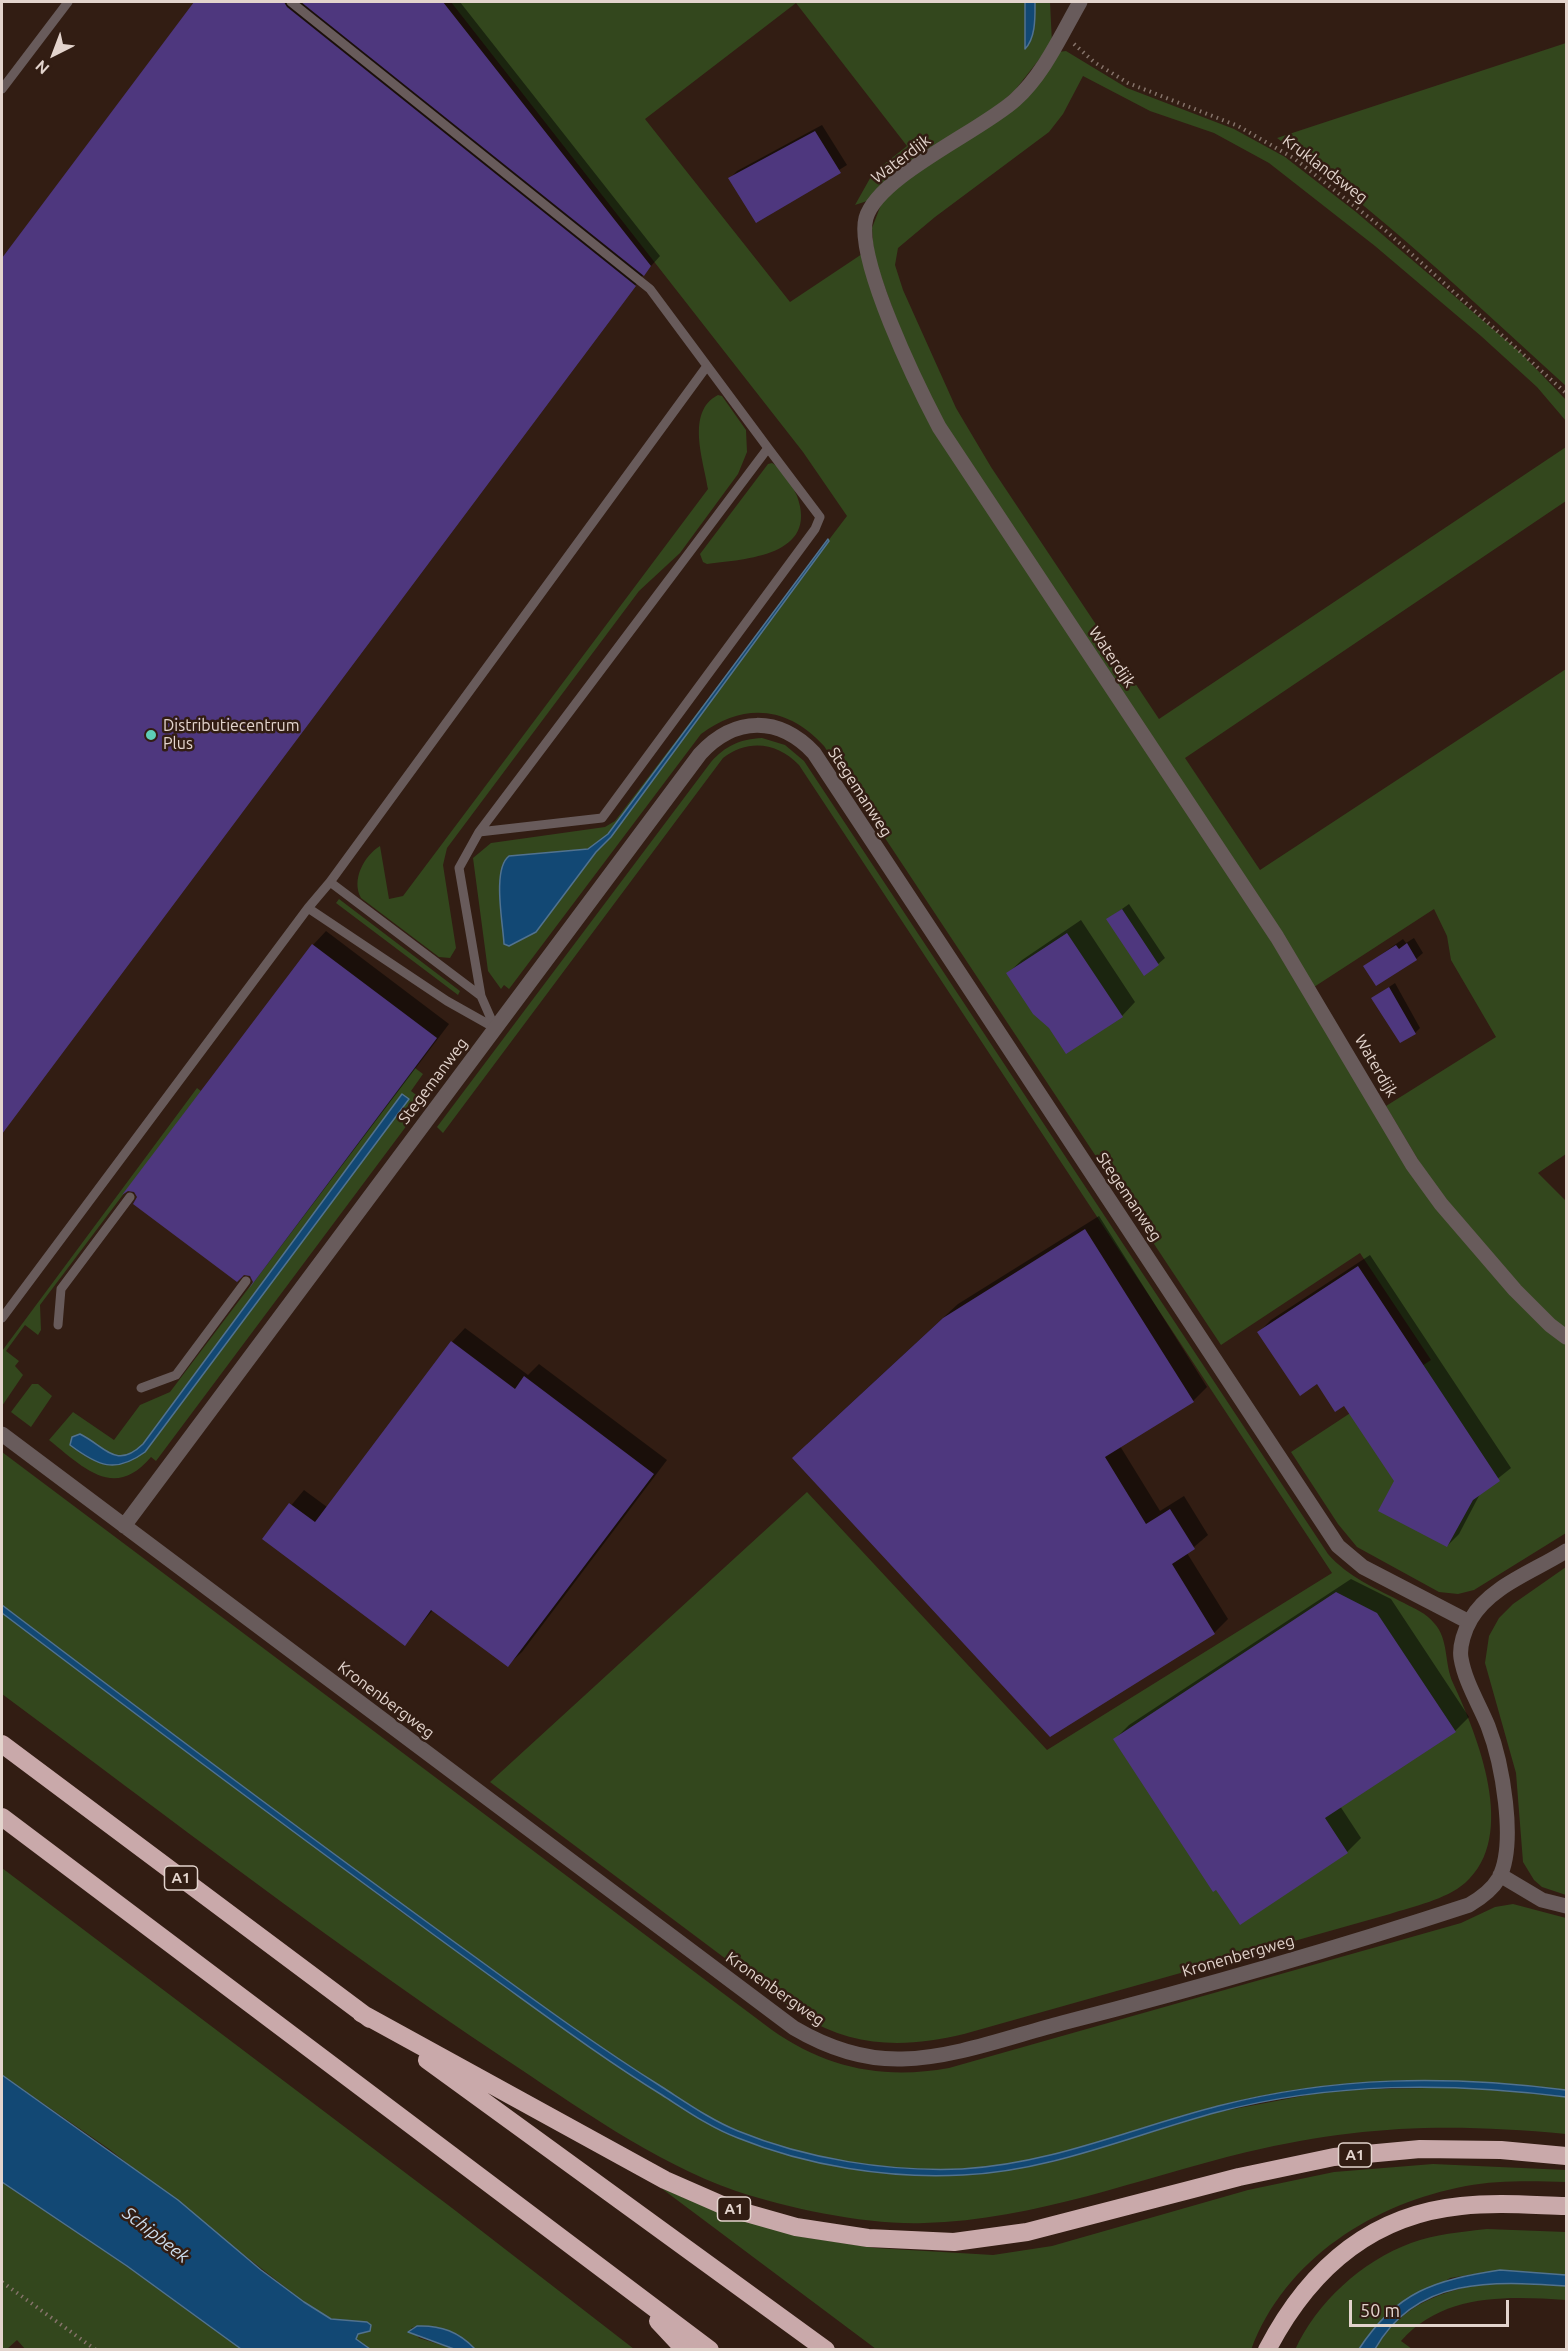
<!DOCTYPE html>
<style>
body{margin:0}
#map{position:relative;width:1568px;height:2351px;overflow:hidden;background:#321d13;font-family:Ubuntu,sans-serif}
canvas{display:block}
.frame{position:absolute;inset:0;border:3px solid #e3d4cd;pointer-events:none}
.north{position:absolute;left:24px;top:24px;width:60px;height:60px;-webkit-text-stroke:4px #321d13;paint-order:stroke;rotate:222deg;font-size:16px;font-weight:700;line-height:24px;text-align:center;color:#e3d4cd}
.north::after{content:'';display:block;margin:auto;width:21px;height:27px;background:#e3d4cd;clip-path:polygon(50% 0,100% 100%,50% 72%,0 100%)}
.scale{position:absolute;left:1349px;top:2300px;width:160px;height:27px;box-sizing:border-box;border:3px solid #e3d4cd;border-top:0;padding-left:8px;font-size:18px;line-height:21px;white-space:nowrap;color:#e3d4cd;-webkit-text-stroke:4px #321d13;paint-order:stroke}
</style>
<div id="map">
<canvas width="1568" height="2351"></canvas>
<div class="frame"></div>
<div class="north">N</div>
<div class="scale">50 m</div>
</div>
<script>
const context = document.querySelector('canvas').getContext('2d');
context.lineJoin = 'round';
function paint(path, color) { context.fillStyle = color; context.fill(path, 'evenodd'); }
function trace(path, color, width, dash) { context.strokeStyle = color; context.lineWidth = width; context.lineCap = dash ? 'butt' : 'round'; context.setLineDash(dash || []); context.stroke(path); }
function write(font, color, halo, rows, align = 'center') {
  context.font = font + ' Ubuntu,sans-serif'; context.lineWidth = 5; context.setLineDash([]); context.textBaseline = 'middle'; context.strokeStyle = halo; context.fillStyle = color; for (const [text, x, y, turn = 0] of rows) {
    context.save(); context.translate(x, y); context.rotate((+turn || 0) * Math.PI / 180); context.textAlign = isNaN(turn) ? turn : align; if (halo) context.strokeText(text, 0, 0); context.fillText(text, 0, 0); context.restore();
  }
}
paint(new Path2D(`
 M451,2H1025L1030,42L1035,19V2H1050L1052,43L1008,99L867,201L855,205L873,173L907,146L796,3L645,119L790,302L862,254L966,480L1247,901L1392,1139L1566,1342V1533L1474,1590L1458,1594L1439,1592L1357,1547L1338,1524L1291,1452L1431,1360L1360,1253L1221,1345L824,746C788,706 744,702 701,734L509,989L504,985L501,989L488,971L473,858L491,843L605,827L615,821L847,516L803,452Z
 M1566,43V386C1473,301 1380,213 1277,138Z
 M1066,51L1127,88L1234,129L1285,157L1356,212L1521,353L1566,400V421L1537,387L1481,336L1375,246L1269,163L1214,133L1150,111L1083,76L1063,114L1049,132L935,217L898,248L895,265L903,290L956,408L991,467L1159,719L1566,447V501L1185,758L1260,870L1566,669V1154L1538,1173L1566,1201V1331L1527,1297L1429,1178L1386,1106L1496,1037L1451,960L1447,936L1434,909L1314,987L963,459L910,357L874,257L872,228L882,202L901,184L941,156L1058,52Z
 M718,395L722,396L746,430L747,452L738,474L680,553L639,591L447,848L443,865L456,948L450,958L439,957L361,898C351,880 364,856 380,846L389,899L403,896L708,489C704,461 685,412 718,395Z
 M772,463C781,467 793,486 797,496C819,556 746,559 707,564L703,562L700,554L768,464Z
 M762,738L785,745L804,761L1328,1554C1348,1577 1377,1589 1404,1603C1415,1609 1426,1613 1434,1623C1449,1639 1444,1663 1453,1683C1477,1735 1519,1836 1465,1883C1445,1900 1414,1906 1390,1914L964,2034C906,2048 854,2048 802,2016L490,1782L807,1492L1047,1750L1332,1573L799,765C777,742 748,739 723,758L443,1133L437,1127L711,762C725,746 740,739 762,738Z
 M339,899L460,991L458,995L336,903Z
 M415,1068L423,1074L411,1091L419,1097L432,1081L437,1085L156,1461L151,1457C114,1501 83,1467 49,1440L73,1412L114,1440L140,1405L170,1392Z
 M197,1088L201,1091L40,1305L41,1330L38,1335L25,1325L6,1351L19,1361L15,1366L23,1375L2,1406V1351Z
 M32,1384H38L52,1396L31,1427L11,1412Z
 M2,1452L772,2030C826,2068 883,2080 949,2068L1461,1923L1495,1907L1513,1904L1566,1918V2090C1450,2075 1332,2076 1217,2106C1132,2128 1052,2164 962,2169C889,2172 806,2159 738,2131C711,2120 687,2103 662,2087C600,2048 541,2005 482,1962C320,1845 160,1725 2,1605Z
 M1566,1567V1895L1542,1887L1534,1880L1523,1862L1516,1773L1485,1663L1489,1636L1499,1618L1513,1604Z
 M2,1613L400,1911L641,2082L716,2128L820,2162L898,2174L1053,2162L1218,2112L1334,2090L1475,2087L1566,2097V2134C1451,2123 1361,2125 1247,2152C1139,2178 1036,2220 924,2223C867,2225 791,2209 736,2191C653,2162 575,2105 502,2057C331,1943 167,1816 2,1694Z
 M2,1868L452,2208L634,2349H475C460,2333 434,2321 411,2328L419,2338L454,2349H370L356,2340L358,2334L363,2333L371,2325L367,2322L331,2319L304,2302L109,2149L2,2075Z
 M1433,2164L1566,2170V2182C1534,2181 1498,2180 1466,2186C1375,2203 1285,2258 1251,2350L876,2349L661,2188L731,2217L803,2237L875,2248L993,2255L1052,2246L1248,2190L1334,2172Z
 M2,2182L127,2266L241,2349L26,2350L17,2340L7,2349H2Z
 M1487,2229L1566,2232V2275L1500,2270L1450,2278L1372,2330L1359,2349L1295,2350C1316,2303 1362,2261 1411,2243C1435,2234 1461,2232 1487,2229Z
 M1508,2282L1566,2286V2300C1508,2296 1443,2293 1401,2341L1412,2349L1375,2350C1402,2300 1455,2285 1508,2282Z`), '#33471d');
const water = new Path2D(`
 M1025,2H1035C1035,17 1036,37 1025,49Z
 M828,539L829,541L611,837L596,852L536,932L509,946L504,944C503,923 492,869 509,856L588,849L608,834Z
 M402,1094L409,1099L145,1452C115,1474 98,1466 70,1445L72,1437L80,1434C106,1447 116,1470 143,1444Z
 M2,1605C160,1725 320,1845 482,1962C541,2005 600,2048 662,2087C687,2103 711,2120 738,2131C806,2159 889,2172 962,2169C1052,2164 1132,2128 1218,2106C1335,2076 1447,2075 1566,2090V2097C1449,2082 1333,2082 1218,2112C1132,2135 1052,2171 963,2175C889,2179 807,2166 738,2138C711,2128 687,2111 662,2095C602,2058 546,2016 489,1975C325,1856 163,1735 2,1613Z
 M2,2075L178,2200L261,2270L304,2302L331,2319L367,2322L371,2325L370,2331L358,2334L356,2339L370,2349H241L127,2266L2,2182Z
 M1500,2270L1566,2275V2286C1494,2281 1416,2276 1375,2349H1359C1397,2291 1435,2280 1500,2270Z
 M417,2326C441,2325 459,2332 475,2349H454L408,2332Z`);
paint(water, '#124874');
trace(water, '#51728f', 1.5);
paint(new Path2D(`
 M196,2H460L660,256L643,275L2,1132V262Z
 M822,125L847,165L757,221L730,178L737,171Z
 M1129,904L1165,958L1158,964L1108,919Z
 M1081,920L1135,1002L1122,1016L1050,1027L1008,973L1022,960Z
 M326,931L449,1024L254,1282L313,945Z
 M1414,938L1423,953L1416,959L1365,966L1403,939L1406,943Z
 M1395,983L1420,1028L1415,1033L1373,998Z
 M1099,1216L1207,1387L1193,1401L1120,1446L1160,1511L1184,1496L1208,1535L1187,1553L1228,1619L1214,1633L807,1444L958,1304Z
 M1370,1255L1511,1468L1481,1492L1459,1534L1447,1546L1396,1481L1345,1404L1259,1332L1271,1320Z
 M465,1328L528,1375L539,1364L667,1460L522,1652L508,1665L433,1610L404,1644L264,1538L304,1490L327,1507L452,1342Z
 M1351,1579L1391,1599L1469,1717L1455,1731L1340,1806L1361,1838L1347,1852L1115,1739L1129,1725Z`), '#0007');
paint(new Path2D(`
 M194,2H284L287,7L636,286L2,1134V258Z
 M301,2H443L651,266L644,276Z
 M815,131L841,173L756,223L728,178Z
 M1122,909L1159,965L1144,976L1106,919Z
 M1067,933L1123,1017L1066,1054L1049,1028L1033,1014L1006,973Z
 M1407,943L1417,960L1376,986L1363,966L1396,945L1399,949Z
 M312,944L437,1038L248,1290L253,1282L250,1276L244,1275L237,1282L133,1204L137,1197L134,1192L128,1191L122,1195Z
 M1389,987L1416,1034L1400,1043L1371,998Z
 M1085,1229L1194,1402L1105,1457L1146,1524L1170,1509L1195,1549L1172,1564L1215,1634L1050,1737L792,1458L943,1318Z
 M1358,1266L1500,1481L1473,1500L1447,1547L1378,1511L1394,1481L1344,1406L1335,1412L1317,1384L1300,1396L1257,1332Z
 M451,1341L515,1389L524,1376L654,1474L508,1667L431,1610L405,1646L262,1539L289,1503L315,1522Z
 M1336,1592L1377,1613L1456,1732L1325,1818L1348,1853L1240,1925L1216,1890L1213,1892L1113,1739Z`), '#4e377e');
trace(new Path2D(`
 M1074,44L1094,62L1128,83L1238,126L1295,159L1386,231L1566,393
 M2,2282L96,2350`), '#85736a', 4, [1.5, 4.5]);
trace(new Path2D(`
 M2,89L68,2
 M479,832L602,818L815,529L820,517L768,448
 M308,908L330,882
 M481,996L330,882L707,366
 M2,1318L308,908L447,1001L495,1028L481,996L459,868L479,832L768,448L650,289L291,2
 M58,1325L61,1289L130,1197
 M141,1388L176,1375L246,1281`), '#685b5b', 9);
trace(new Path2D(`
 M1080,2C1061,35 1044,74 1015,100C981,131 878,176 866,218C855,259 918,387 939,427L1277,937L1412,1164L1441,1204L1515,1290L1550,1325L1566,1337
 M2,1434L794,2028C828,2048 864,2060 902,2059C954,2058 1012,2036 1062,2023C1199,1988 1335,1949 1469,1905C1481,1898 1492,1890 1499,1878C1517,1843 1502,1762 1488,1726C1479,1704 1465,1682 1461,1658C1459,1646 1465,1629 1471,1619C1490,1586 1535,1571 1566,1551
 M124,1526L700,754C735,716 779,716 814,753L1338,1546L1363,1567L1469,1622
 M1500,1875L1542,1900L1566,1906`), '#685b5b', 15);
trace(new Path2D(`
 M2,1744L370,2019
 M2,1817L710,2350
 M361,2013L665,2180L729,2208L796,2227L868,2238L954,2242L1027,2232L1239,2177L1334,2157L1420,2149L1501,2150L1566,2156
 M427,2060L826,2350
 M658,2321L685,2350
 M1267,2350C1308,2271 1370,2215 1461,2206C1496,2202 1531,2205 1566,2206`), '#c9a9aa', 18);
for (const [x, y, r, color] of [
 [151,735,6,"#5eceb7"]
]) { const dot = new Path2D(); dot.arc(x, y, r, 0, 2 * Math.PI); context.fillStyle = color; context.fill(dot); trace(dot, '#321d13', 2); }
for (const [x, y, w] of [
 [181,1878,33],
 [1355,2155,33],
 [734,2209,33]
]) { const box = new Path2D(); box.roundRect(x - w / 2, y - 12, w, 24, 4.5); context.fillStyle = '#321d13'; context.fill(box); trace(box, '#e3d4cd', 1.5); }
write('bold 15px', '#e3d4cd', null, [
 ["A1",181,1878],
 ["A1",1355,2155],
 ["A1",734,2209]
]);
write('16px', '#e3d4cd', '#321d13', [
 ["Waterdijk",901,159,-37],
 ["Kruklandsweg",1325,169,37],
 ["Waterdijk",1112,657,56],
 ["Stegemanweg",860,792,57],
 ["Waterdijk",1376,1066,60],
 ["Stegemanweg",433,1081,-53],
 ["Stegemanweg",1129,1197,56],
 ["Kronenbergweg",386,1700,37],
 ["Kronenbergweg",1238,1956,-16],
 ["Kronenbergweg",775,1989,35]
]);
write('16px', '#e3d4cd', '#321d13', [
 ["Distributiecentrum",163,726],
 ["Plus",163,744]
], 'left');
write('italic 18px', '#cdddee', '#321d13', [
 ["Schipbeek",156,2235,38]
]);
</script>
